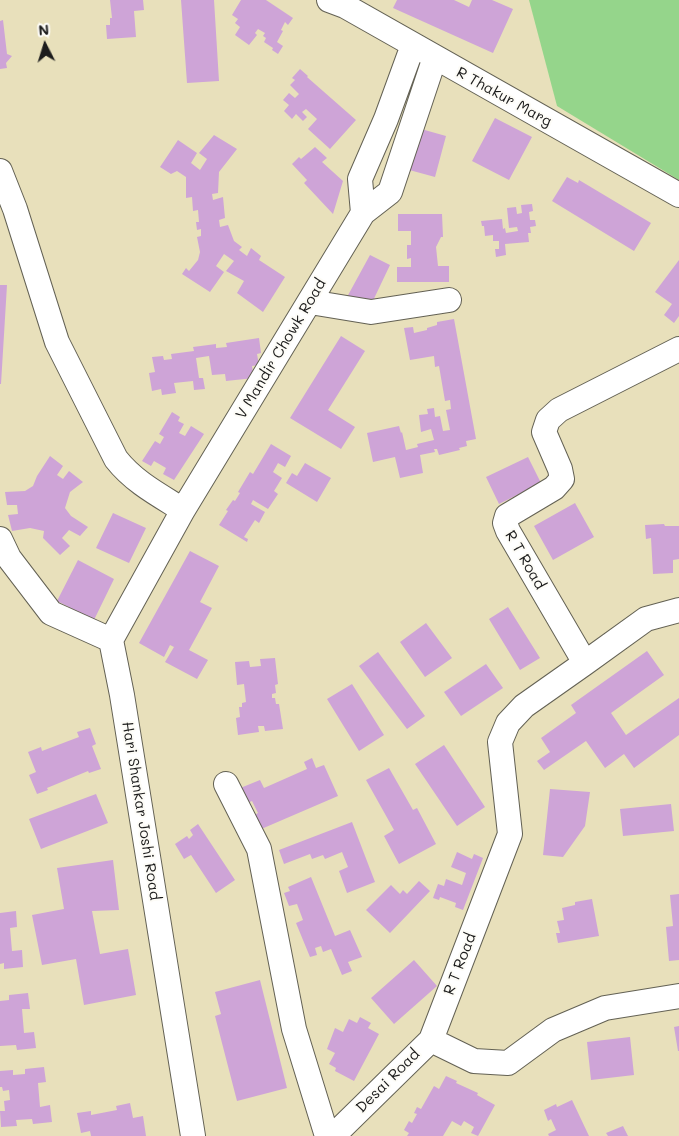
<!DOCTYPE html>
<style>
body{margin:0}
#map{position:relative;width:679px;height:1136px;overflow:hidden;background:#e8e0bb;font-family:Mali,sans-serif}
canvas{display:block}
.north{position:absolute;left:20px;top:20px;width:50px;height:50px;-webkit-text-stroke:4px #fdfcf7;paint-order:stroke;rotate:355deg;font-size:14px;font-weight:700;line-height:20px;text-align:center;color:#1c1c1c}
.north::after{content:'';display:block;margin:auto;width:18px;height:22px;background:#1c1c1c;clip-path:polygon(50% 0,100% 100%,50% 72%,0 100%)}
</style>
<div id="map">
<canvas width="679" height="1136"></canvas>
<div class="north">N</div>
</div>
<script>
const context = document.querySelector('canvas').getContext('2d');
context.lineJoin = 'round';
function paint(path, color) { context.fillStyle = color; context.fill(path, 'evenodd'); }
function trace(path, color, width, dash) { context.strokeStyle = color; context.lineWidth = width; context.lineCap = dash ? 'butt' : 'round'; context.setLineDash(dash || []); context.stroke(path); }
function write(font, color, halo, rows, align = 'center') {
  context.font = font + ' Mali,sans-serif'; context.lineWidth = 4; context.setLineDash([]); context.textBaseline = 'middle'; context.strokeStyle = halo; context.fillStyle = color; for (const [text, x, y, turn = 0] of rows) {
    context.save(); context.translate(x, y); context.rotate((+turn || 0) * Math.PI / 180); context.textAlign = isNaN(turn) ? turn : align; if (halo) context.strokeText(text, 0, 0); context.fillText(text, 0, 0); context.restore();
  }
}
paint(new Path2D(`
 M529,0H679V180L557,106Z`), '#95d58b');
paint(new Path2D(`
 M110,0H143L144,10L134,11L136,37L107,39L106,25H110V18H112Z
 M181,0H214L219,81L187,83Z
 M241,0H266L293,18L288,25L285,22L281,30L283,31L277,42L283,46L278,54L272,50L273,48L264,42L266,38L263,36L265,33L258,29L255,33L257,35L249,45L235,35L240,27L235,23L238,19L232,15Z
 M397,0H454L469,7L472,0H492L513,9L493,53L393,8Z
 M3,20L7,54L12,56L6,63L7,68L0,69V21Z
 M300,69L308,76L307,77L356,120L330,149L308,129L317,119L306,109L302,112L307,117L303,121L296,114L292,119L284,111L289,105L283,100L289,93L295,98L299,94L290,85L295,80L292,78Z
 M495,118L532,137L509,180L472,161Z
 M414,127L446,136L435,177L402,168Z
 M214,135L237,149L219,172L218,193L212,194L213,200L223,197L225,218L219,220L220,227L228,225L234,241L242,247L239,250L247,256L251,248L261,256L259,260L285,277L263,312L237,293L244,281L226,271L234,261L224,254L216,266L224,272L210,292L182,274L186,268L189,271L198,260L200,252L197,237L201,236V229L197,230L196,222H199L198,210L193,211L192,197L186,198V177L177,171L171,174L160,167L178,140L197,153L191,163L200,170L207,159L199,153Z
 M315,147L327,158L322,162L343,181L333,214L304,183L307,180L292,164L299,157L301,159Z
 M567,177L578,183L579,180L651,223L634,251L552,201Z
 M532,204L533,211L529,212L530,220H535L536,226L530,227L531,233H528L529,242L505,244L506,255L496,257L495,249H499V241H493V235L485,236L484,226H482L481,221L502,219L503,229L505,228L506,233L518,231L517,227L509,228L507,208L516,207L517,214L522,213L521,205Z
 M398,214H442L443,237H441L436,247L438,266H449V282H397V267H411V258L407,259V245H411V231H398Z
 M370,255L390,265L370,307L347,297Z
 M679,260V316L674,323L664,315L672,304L655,292Z
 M0,285H7L1,384H0Z
 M454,319L476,439L466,441L467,446L459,448L460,450L439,455L437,449H434L435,452L420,455L423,473L400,478L395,457L373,462L367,433L399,426L401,433L402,432L406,450L418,447L417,444L434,440L431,429L421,432L419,415L428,414L427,409L434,408L435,417L440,416L443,431L450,430L446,410L451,409L450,400L445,401L439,366L435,367L434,356L410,360L404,328L413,327L414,333L427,330V328L437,325V322Z
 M341,336L365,351L328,410L355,427L341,449L290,418Z
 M259,338L261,353L257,354L259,365L252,366L254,378L226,381L225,374L212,375L209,356L196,358L199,378H203L205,389L194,390L193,381L174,383L176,393L162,395L161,389L152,391L149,373L155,372L152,357L163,356L164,360L172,359L171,354L194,351L193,347L216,344V348L227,347L226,343Z
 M172,412L180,417L178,421L184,424L179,433L185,436L191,426L204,434L174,480L163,474L166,468L154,461L151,466L142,461L155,441L160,444L164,437L159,434Z
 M271,444L291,456L285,467L278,463L273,472L282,478L274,491L278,494L268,509L253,500L251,504L265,512L259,523L255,520L244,537L248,539L247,542L219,525L228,511L226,510L233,500L235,501L240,493L238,492L250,472L253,474Z
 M50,456L63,466L57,475L63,479L69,471L83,482L70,492L65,508L71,516L88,527L80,536L69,530L62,538L70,546L60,555L43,538L44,531L30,528L12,531L8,515L18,514L17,505H7L5,492L25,491L33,486L37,476Z
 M528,457L541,483L499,504L486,477Z
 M305,463L331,478L317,502L286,483L292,473L297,476Z
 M575,503L594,537L553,560L534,526Z
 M113,513L146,528L129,563L96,548Z
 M664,524L665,526H679V559L673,560V573L653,574L651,538L646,539L645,525Z
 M190,551L219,566L200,602L212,608L189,650L208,660L197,679L165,662L174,647L170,645L164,657L139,643Z
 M78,560L114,579L94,620L57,601Z
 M508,607L540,658L520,670L489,619Z
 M426,623L452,658L425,677L400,642Z
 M647,651L664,675L611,713L626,735L679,698V735L634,768L624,754L605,768L586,741L544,770L537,761L550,752L541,738L576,713L571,705Z
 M378,652L425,716L407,729L359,666Z
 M275,658L278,684L275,685L276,693L272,694V698H275L276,704H279L283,729L265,731L264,726H258L259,732L238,735L236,718L240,717L239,707H242V703L246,702L244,684L237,685L235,662L249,661L250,667L261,666L260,659Z
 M486,664L503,688L461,716L444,692Z
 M352,684L384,735L359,751L327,699Z
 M90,728L96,744L92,746L101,769L89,773L88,771L47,788L48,790L37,794L29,775L36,772L28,752L41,747L42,751L79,737L77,732Z
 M444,745L485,807L457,826L415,764Z
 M312,758L316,768L324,765L338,796L259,830L253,816L258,813L252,801L240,806L233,791L260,780L264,788L307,769L304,762Z
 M389,768L413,810L417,808L436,844L399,864L384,836L394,830L366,780Z
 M550,789L590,792L585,826L563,857L543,855Z
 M96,794L108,823L41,849L29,819Z
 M671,804L674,831L623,836L620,809Z
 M352,822L375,882L347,893L339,871L348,867L342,852L325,859L323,855L312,859L310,854L284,864L279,850Z
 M198,824L235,880L216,893L191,855L184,859L175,844L187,836L189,839L193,835L190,830Z
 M457,852L472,859L474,854L483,858L463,910L455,907L456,903L440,897L439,900L433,898L438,884L444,886L446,879L462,885L466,873L451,867Z
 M113,860L119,910L92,911L100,954L128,949L136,995L84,1005L76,959L42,965L32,915L64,909L57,868Z
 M311,877L335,936L350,930L362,957L348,962L352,971L342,975L331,949L323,952L321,946L315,948L317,955L310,957L296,923L303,920L297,904L289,906L284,893L290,891L288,887Z
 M419,881L430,891L390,933L366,910L391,885L400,894L403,890L407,894Z
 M679,894V960L669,961L666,927L673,926L670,895Z
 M592,899L599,936L558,943L556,933H560L557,921L564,920L562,908L575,905V902Z
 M16,911L17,927L10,928L12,951L22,950L23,967L4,969V963L0,964V913Z
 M414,960L437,986L394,1024L371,998Z
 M260,980L287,1088L237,1101L215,1016L221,1014L215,992Z
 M28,993L30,1009H22L24,1033L34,1032L36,1048L17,1050L16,1045L0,1046V1001L9,1000V995Z
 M360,1017L371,1023L368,1028L379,1034L354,1081L335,1071L336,1068L329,1064L335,1053L327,1049L335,1028L343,1032L349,1019L357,1023Z
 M679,1026V1051H678L674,1027Z
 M630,1037L634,1075L591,1080L587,1042Z
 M44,1067L46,1082L38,1083L40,1107L50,1105L52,1122L33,1124L32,1119L16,1120L17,1126L1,1127L0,1111H5L4,1101L10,1100L9,1090L3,1091L2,1087H0V1071L13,1070V1075L25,1074V1069Z
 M446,1076L457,1081L456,1083L478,1093L477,1095L495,1105L478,1136L471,1133L474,1127L464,1121L461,1126L452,1121L443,1136H407L409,1133L404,1130L409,1121L412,1123L417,1114L414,1113L417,1107L421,1109L434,1086L439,1089Z
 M572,1100L589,1136H549L548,1134L556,1130L551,1119L548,1121L544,1110L556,1104L557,1107Z
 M130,1103L133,1118L143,1116L146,1136H91L90,1131L81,1133L77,1113L91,1111V1115L117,1110L116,1106Z
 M623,1126L628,1136H608L606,1133Z`), '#cea4d7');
const minor = new Path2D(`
 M329,0L345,6L679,195
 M0,171L15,209L57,342L116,459C134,482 159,495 183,510
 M363,213L390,192L435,57
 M310,302L371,312L449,300
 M0,539L9,558L51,613L111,640
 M111,640L183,510L363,213L360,179L386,119L413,45
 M111,640L122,695L193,1136
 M585,663L508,531L505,523L507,516L554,488L562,479L560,469L544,432L548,420L559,410L679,349
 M226,784L259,849L294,1029L327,1136
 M431,1040L510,834L500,742L508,723L524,706L585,663L646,619L679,610
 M333,1136L431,1040L474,1061L508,1063L553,1030L605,1008L679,996`);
trace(minor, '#636154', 26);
trace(minor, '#fff', 24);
write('15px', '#1c1c1c', '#fdfcf7', [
 ["R Thakur Marg",504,97,29],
 ["V Mandir Chowk Road",281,349,-59],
 ["R T Road",525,560,60],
 ["Hari Shankar Joshi Road",141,811,81],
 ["R T Road",460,964,-69],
 ["Desai Road",388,1081,-45]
]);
</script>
